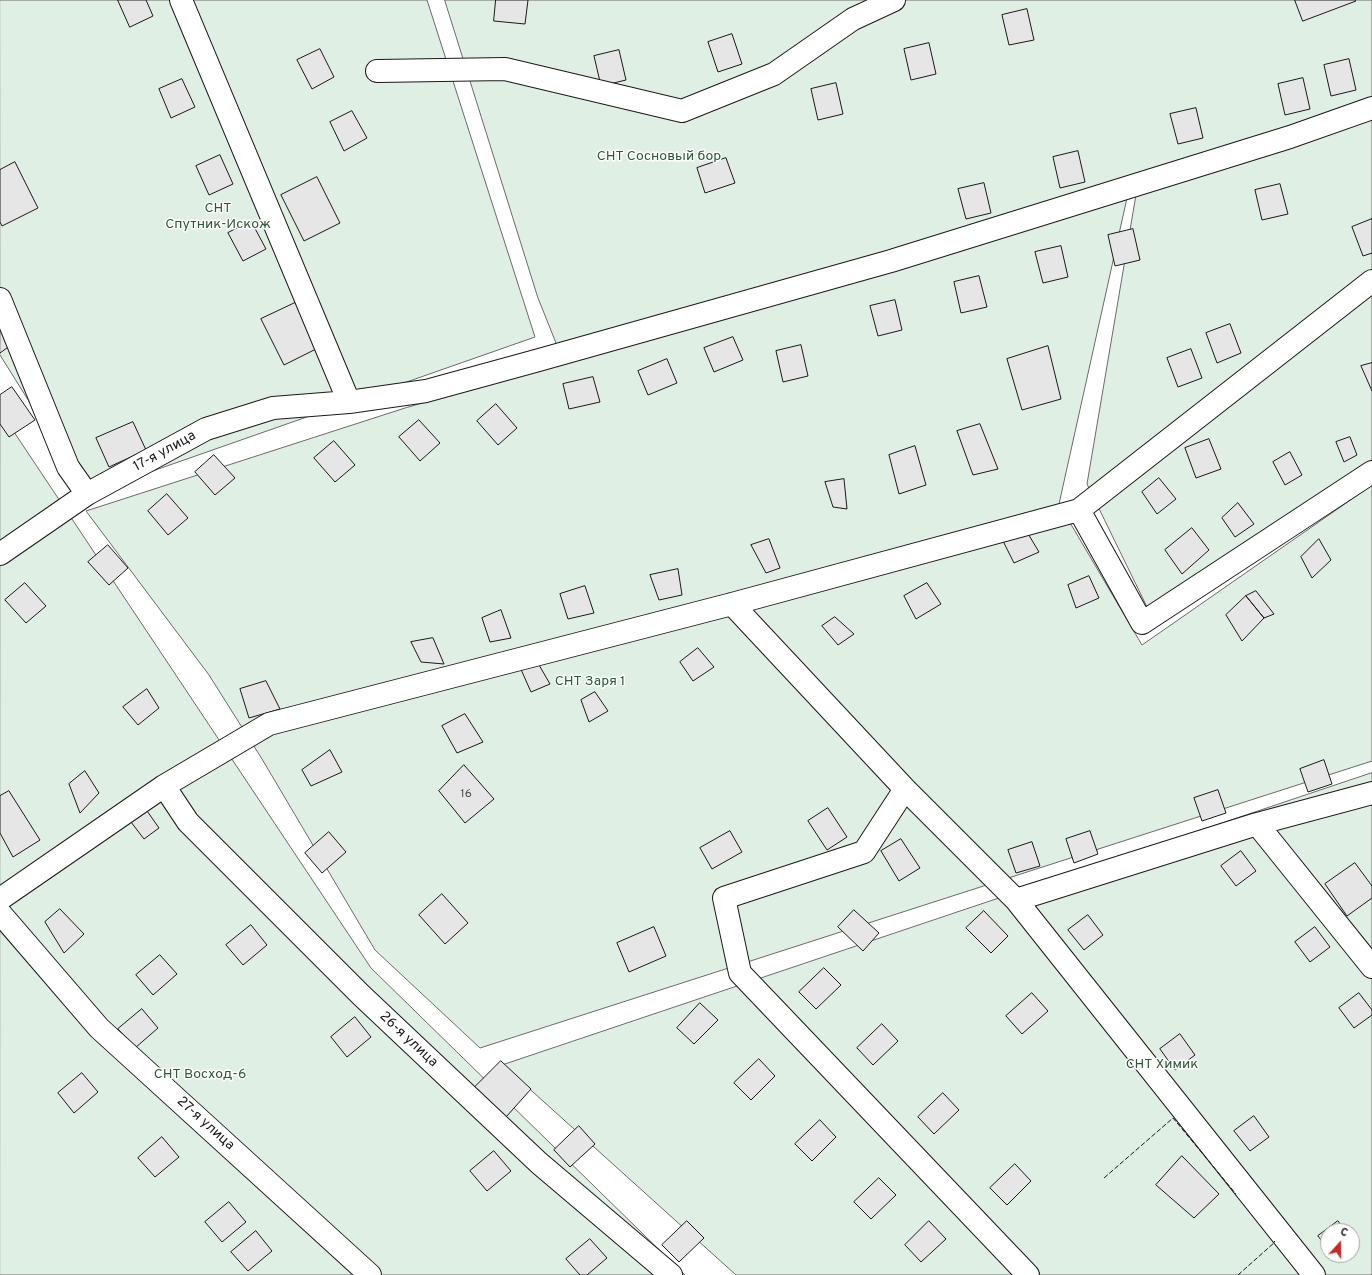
<!DOCTYPE html>
<meta charset="utf-8">
<style>
body{margin:0}
#map{position:relative;width:1372px;height:1275px;overflow:hidden;background:#fff;font-family:Overpass,sans-serif}
canvas{display:block}
.north{position:absolute;left:1320px;top:1223px;width:40px;height:40px;box-sizing:border-box;background:#fff;border:1px solid #a3a3a3;border-radius:50%;rotate:21deg;font-size:11px;font-weight:700;line-height:16px;text-align:center;color:#1a1a1a}
.north::after{content:'';display:block;margin:auto;width:14px;height:18px;background:#c62828;clip-path:polygon(50% 0,100% 100%,50% 72%,0 100%)}
</style>
<div id="map">
<canvas width="1372" height="1275"></canvas>
<div class="north">С</div>
</div>
<script>
const context = document.querySelector('canvas').getContext('2d');
context.lineJoin = 'round';
function paint(path, color) { context.fillStyle = color; context.fill(path, 'evenodd'); }
function trace(path, color, width, dash) { context.strokeStyle = color; context.lineWidth = width; context.lineCap = dash ? 'butt' : 'round'; context.setLineDash(dash || []); context.stroke(path); }
function write(font, color, halo, rows, align = 'center') {
  context.font = font + ' Overpass,sans-serif'; context.lineWidth = 3; context.setLineDash([]); context.textBaseline = 'middle'; context.strokeStyle = halo; context.fillStyle = color; for (const [text, x, y, turn = 0] of rows) {
    context.save(); context.translate(x, y); context.rotate((+turn || 0) * Math.PI / 180); context.textAlign = isNaN(turn) ? turn : align; if (halo) context.strokeText(text, 0, 0); context.fillText(text, 0, 0); context.restore();
  }
}
const green = new Path2D(`
 M0,0H427L535,337L87,494L0,355Z
 M445,0H1372V460L1147,607L1087,484L1139,177L558,348L538,298Z
 M1129,189L1059,504L1142,645L1372,485V761L480,1048L375,950L262,759L209,675L86,511L405,408L889,268Z
 M0,411L371,968L685,1275H0Z
 M1372,773V1275H736L503,1065ZM1328,1231H1352V1255H1328Z`);
paint(green, '#e0efe3');
trace(green, '#6a6a6a', 1);
const building = new Path2D(`
 M118,0H146L153,16L130,27Z
 M496,0H528L525,24L494,21Z
 M1295,0H1355L1356,1L1303,21Z
 M1027,9L1034,40L1009,45L1002,15Z
 M732,34L742,64L718,72L708,42Z
 M929,43L936,74L911,80L904,49Z
 M320,49L334,77L312,89L297,60Z
 M619,50L626,80L601,86L594,56Z
 M1349,59L1356,90L1331,96L1324,65Z
 M1303,78L1310,109L1285,115L1278,84Z
 M182,79L195,107L171,118L159,89Z
 M836,83L843,114L818,120L811,89Z
 M1196,108L1203,138L1178,144L1170,114Z
 M352,111L367,138L344,151L330,122Z
 M1078,151L1085,182L1060,188L1053,157Z
 M220,155L233,184L209,195L196,166Z
 M726,158L735,183L705,193L697,168Z
 M15,162L38,208L2,226L0,222V170Z
 M317,177L340,223L304,241L281,195Z
 M984,183L991,213L966,219L958,189Z
 M1280,184L1288,214L1262,220L1255,190Z
 M1372,219V253L1363,256L1352,227Z
 M251,221L266,249L243,261L228,233Z
 M1133,229L1140,260L1115,266L1108,235Z
 M1061,246L1068,277L1043,283L1035,252Z
 M979,276L987,307L961,313L954,282Z
 M895,300L902,330L878,336L870,306Z
 M297,302L320,347L284,365L261,319Z
 M1230,324L1241,353L1217,363L1206,333Z
 M0,328L11,345L0,353Z
 M733,337L743,360L714,372L704,348Z
 M801,345L808,376L783,382L776,351Z
 M1048,346L1061,399L1022,410L1007,359Z
 M1191,349L1202,378L1178,387L1167,358Z
 M667,359L677,383L648,395L638,371Z
 M1372,363V391L1361,366Z
 M593,377L600,402L569,409L563,384Z
 M12,387L35,420L9,437L0,424V395Z
 M496,404L517,428L498,445L477,421Z
 M419,420L440,443L420,461L399,437Z
 M133,422L146,450L109,467L96,438Z
 M980,424L998,469L973,475L957,431Z
 M1350,437L1357,455L1344,462L1336,442Z
 M1209,439L1221,469L1196,478L1185,448Z
 M334,441L355,465L335,482L314,458Z
 M915,446L926,485L899,494L889,455Z
 M1290,452L1302,475L1285,485L1273,462Z
 M214,455L235,478L215,495L195,472Z
 M1159,478L1176,499L1157,514L1142,492Z
 M844,479L847,509L833,507L825,482Z
 M167,494L188,518L168,535L148,511Z
 M1238,503L1254,524L1235,537L1222,518Z
 M1024,527L1039,552L1014,563L1001,537Z
 M1192,528L1209,550L1182,574L1165,550Z
 M769,539L780,568L766,573L751,545Z
 M1319,539L1331,560L1312,578L1301,557Z
 M108,545L128,568L109,585L88,562Z
 M678,569L682,595L659,600L650,575Z
 M1089,576L1099,598L1076,608L1068,585Z
 M25,583L46,606L26,623L5,600Z
 M927,583L941,604L916,619L904,596Z
 M585,586L594,613L568,619L560,594Z
 M1256,591L1274,614L1264,618L1246,596Z
 M1246,596L1264,618L1242,641L1226,615Z
 M501,610L511,638L490,642L482,618Z
 M835,617L854,634L838,645L822,626Z
 M433,638L444,664L421,662L411,642Z
 M698,648L714,667L693,681L680,662Z
 M535,658L550,684L531,692L519,665Z
 M266,681L280,709L249,718L240,689Z
 M147,689L159,708L138,725L123,707Z
 M595,692L608,711L589,722L581,700Z
 M465,714L483,742L457,753L442,726Z
 M330,750L342,772L311,786L302,770Z
 M1324,760L1332,784L1308,792L1300,769Z
 M464,765L494,799L465,823L439,791Z
 M85,771L99,793L80,813L69,784Z
 M1218,790L1226,813L1202,821L1194,798Z
 M9,791L40,840L13,857L0,833V796Z
 M145,808L159,828L144,839L131,822Z
 M828,808L847,837L827,850L808,821Z
 M730,831L742,852L712,869L700,848Z
 M1090,831L1098,854L1074,863L1066,839Z
 M329,832L346,852L322,873L305,853Z
 M901,839L920,868L899,881L881,851Z
 M1032,842L1040,866L1016,873L1008,850Z
 M1241,851L1256,871L1236,886L1221,866Z
 M1355,863L1372,886V898L1347,916L1325,884Z
 M442,894L468,923L445,944L419,915Z
 M60,909L84,934L64,953L45,922Z
 M854,910L879,933L863,951L838,927Z
 M984,911L1008,936L991,953L966,928Z
 M1088,915L1103,935L1084,950L1068,930Z
 M251,925L267,945L243,965L226,945Z
 M654,927L666,956L629,972L617,943Z
 M1315,927L1330,947L1310,962L1295,942Z
 M160,955L177,974L153,995L136,975Z
 M824,968L841,985L816,1009L799,992Z
 M1032,993L1048,1011L1022,1034L1006,1016Z
 M1359,993L1372,1010V1015L1354,1028L1339,1008Z
 M700,1003L718,1020L694,1044L677,1028Z
 M142,1009L158,1028L135,1048L118,1029Z
 M355,1017L371,1037L347,1057L331,1037Z
 M882,1024L898,1041L873,1065L857,1048Z
 M1180,1034L1195,1055L1175,1070L1160,1049Z
 M759,1059L775,1076L751,1100L734,1083Z
 M501,1061L531,1089L506,1117L474,1088Z
 M82,1073L98,1092L74,1113L58,1093Z
 M943,1093L959,1110L934,1134L918,1117Z
 M1254,1116L1269,1137L1250,1151L1234,1131Z
 M820,1120L836,1137L812,1161L795,1144Z
 M579,1126L595,1144L570,1167L554,1150Z
 M162,1137L179,1157L155,1177L138,1158Z
 M494,1151L511,1171L487,1191L470,1171Z
 M1182,1156L1219,1194L1194,1218L1156,1185Z
 M1015,1164L1031,1181L1007,1205L990,1188Z
 M879,1178L896,1195L871,1219L854,1202Z
 M229,1202L246,1222L222,1242L205,1222Z
 M687,1221L704,1238L679,1262L662,1245Z
 M929,1221L946,1239L921,1262L905,1245Z
 M1338,1221L1346,1231H1328V1249L1318,1236Z
 M256,1231L272,1251L248,1271L231,1252Z
 M590,1239L607,1258L587,1275H580L566,1259Z`);
paint(building, '#e6e6e6');
trace(building, '#1a1a1a', 1);
const minor = new Path2D(`
 M181,0L349,402
 M377,71L505,69L682,111L774,74L853,19L894,0
 M0,299L68,467L87,494
 M1079,510L1142,623L1372,472
 M0,554L87,494L206,429L273,408L349,402L426,391L539,360L891,261L1290,137L1372,108
 M732,604L905,789L1016,900L1314,1275
 M164,786L188,822L361,995L539,1163L671,1275
 M905,789L864,852L724,898L740,973L1028,1275
 M1257,824L1372,793
 M0,899L164,786L269,724L732,604L1079,510L1372,281
 M1016,900L1257,824L1372,967
 M0,913L99,1028L370,1275`);
trace(minor, '#1a1a1a', 24);
trace(minor, '#fff', 22);
trace(new Path2D(`
 M1104,1178L1173,1118L1236,1194
 M1238,1275L1275,1242L1274,1241`), '#1a1a1a', 1, [5, 2]);
write('12px', '#4d4d4d', null, [
 ["16",466,795]
]);
write('14px', '#2b5a34', '#fff', [
 ["СНТ Сосновый бор",659,157],
 ["СНТ",218,209],
 ["Спутник-Искож",218,225],
 ["СНТ Заря 1",590,682],
 ["СНТ Химик",1162,1065],
 ["СНТ Восход-6",200,1075]
]);
write('14px', '#1a1a1a', '#fff', [
 ["17-я улица",165,452,-29],
 ["26-я улица",408,1040,43],
 ["27-я улица",205,1124,42]
]);
</script>
